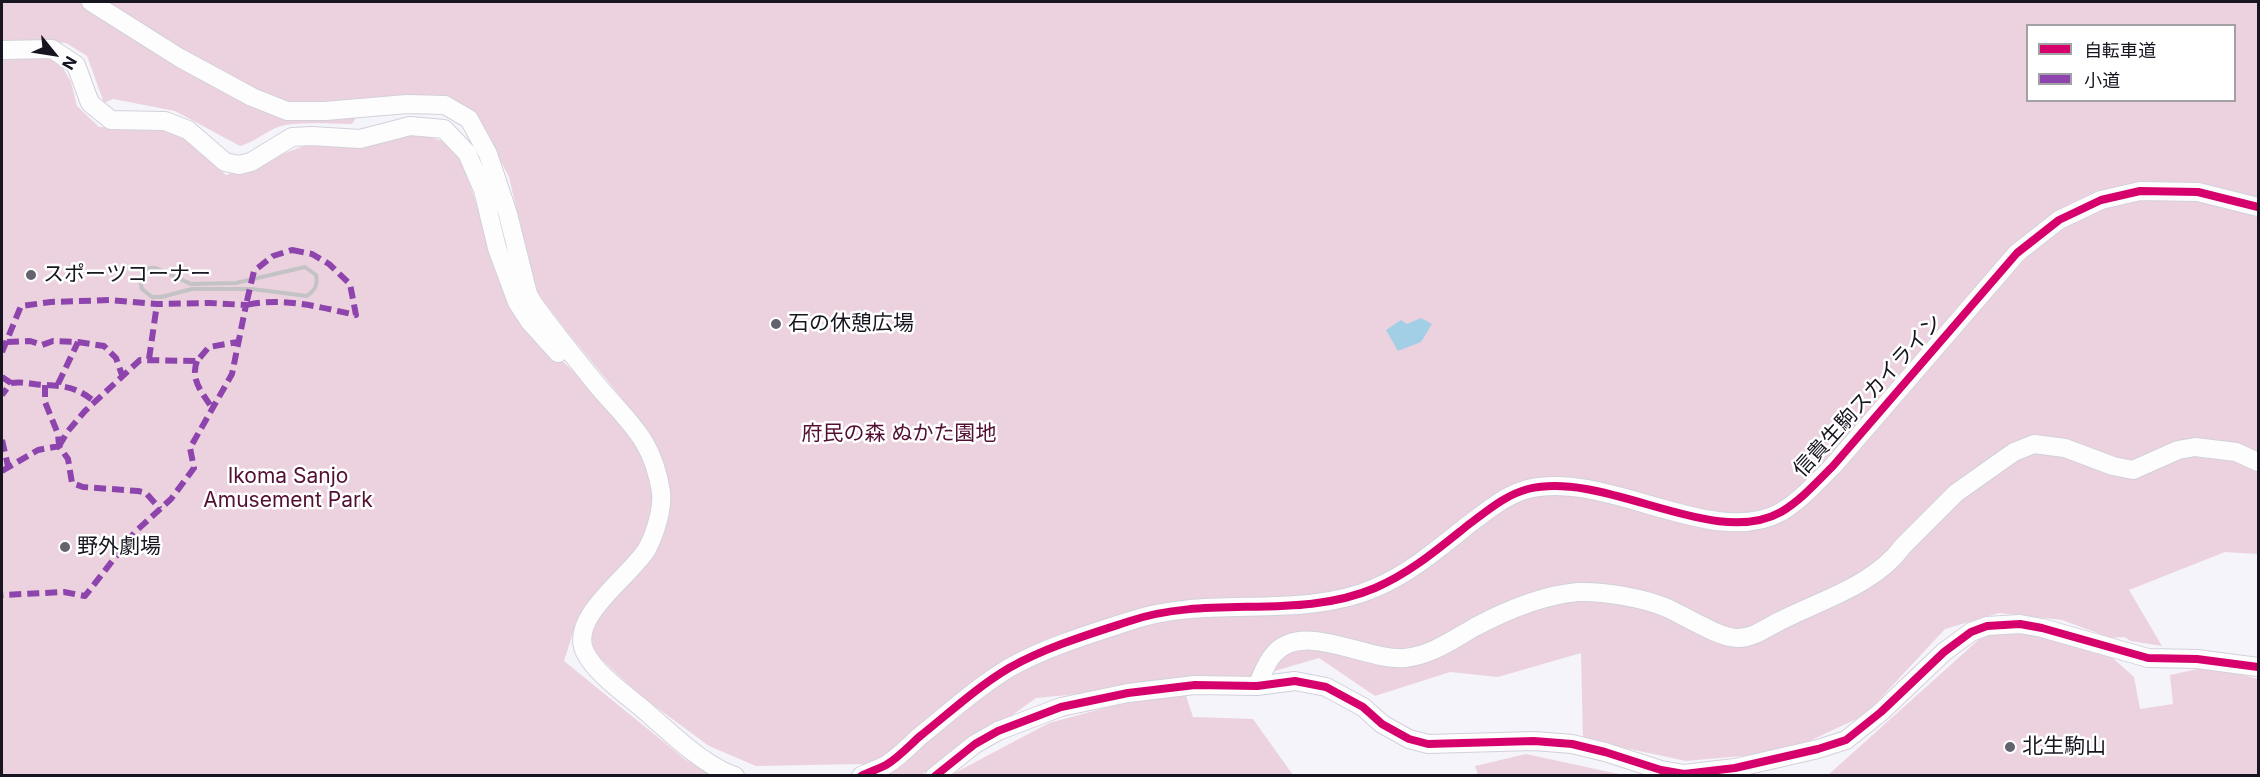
<!DOCTYPE html>
<meta charset="utf-8">
<style>
body{margin:0}
#map{position:relative;width:2260px;height:777px;overflow:hidden;background:#f5f4fb;font-family:Inter,"Noto Sans JP",sans-serif}
canvas{display:block}
.frame{position:absolute;inset:0;border:3px solid #161520;pointer-events:none}
.legend{position:absolute;left:2026px;top:24px;width:210px;height:78px;box-sizing:border-box;background:#fff;border:2px solid #a2a1a6;margin:0;padding:8px 10px;list-style:none;font-size:18px;color:#161520}
.legend li{display:flex;align-items:center;gap:12px;height:30px}
.legend b{width:30px;border:2px solid #a2a1a6}
.north{position:absolute;left:24px;top:24px;width:60px;height:60px;-webkit-text-stroke:4px #fff;paint-order:stroke;rotate:120deg;font-size:16px;font-weight:700;line-height:24px;text-align:center;color:#161520}
.north::after{content:'';display:block;margin:auto;width:21px;height:27px;background:#161520;clip-path:polygon(50% 0,100% 100%,50% 72%,0 100%)}
</style>
<div id="map">
<canvas width="2260" height="777"></canvas>
<div class="frame"></div>
<ul class="legend">
<li><b style="height:8px;background:#d6006c"></b>自転車道</li>
<li><b style="height:8px;background:#8e44ad"></b>小道</li>
</ul>
<div class="north">N</div>
</div>
<script>
const context = document.querySelector('canvas').getContext('2d');
context.lineJoin = 'round';
function paint(path, color) { context.fillStyle = color; context.fill(path, 'evenodd'); }
function trace(path, color, width, dash) { context.strokeStyle = color; context.lineWidth = width; context.lineCap = dash ? 'butt' : 'round'; context.setLineDash(dash || []); context.stroke(path); }
function write(font, color, halo, rows, align = 'center') {
  context.font = font + ' Inter,"Noto Sans JP",sans-serif'; context.lineWidth = 5; context.setLineDash([]); context.textBaseline = 'middle'; context.strokeStyle = halo; context.fillStyle = color; for (const [text, x, y, turn = 0] of rows) {
    context.save(); context.translate(x, y); context.rotate((+turn || 0) * Math.PI / 180); context.textAlign = isNaN(turn) ? turn : align; if (halo) context.strokeText(text, 0, 0); context.fillText(text, 0, 0); context.restore();
  }
}
paint(new Path2D(`
 M2,2H2258V554L2225,552L2129,590L2162,646L2131,641L2124,637L2111,638L2062,620L1999,613L1945,629L1865,715L1786,752L1686,761L1583,739L1581,653L1498,677L1450,672L1375,696L1319,658L1251,678L1036,698L947,762L921,775H896L862,764L756,766L709,746L641,696L600,658L593,649L591,634L599,616L644,565L655,547V446L648,430L569,334L536,291L509,177L478,117L460,103L448,98H369L352,124C331,124 307,122 286,125C268,128 256,142 240,146L175,111L113,99L104,103L87,56L66,43L2,40ZM2028,26H2234V100H2028Z
 M57,58L71,82L77,106L99,127L154,129L182,133L200,152L226,175L312,143L361,147L419,134L446,142L464,165L502,285L522,324L595,391L640,445L654,489L652,512L646,536L634,559L577,620L564,661L686,760L711,775H2V59Z
 M2036,630L2107,653L2134,677L2140,709L2173,704L2170,675L2211,666L2258,679V775L1827,776L1985,634Z
 M1184,690L1193,717L1253,719L1293,775L949,776L1049,723L1116,705Z
 M1526,754L1623,775H1478L1475,766Z`), '#ebd2de');
paint(new Path2D(`
 M1421,318L1432,324L1421,342L1398,351L1386,330L1401,320L1407,324Z`), '#a2cfe5');
const minor = new Path2D(`
 M91,2L180,58L252,97L287,111H325L407,104L445,105L469,119L488,154L508,214L528,294L533,303C553,331 575,358 597,385C629,423 653,439 661,492C663,509 655,534 647,549C630,577 568,617 585,652C595,673 625,694 643,709C667,730 705,767 735,776
 M2,50L52,49L76,65L90,103L111,120L165,121L188,130L225,162L239,165L251,162L292,137L312,136L360,139L410,126L444,129L467,153L483,190L497,248L517,302L530,322L558,353
 M1257,686C1262,676 1266,662 1274,654C1303,620 1369,662 1405,658C1432,655 1452,640 1475,627C1507,610 1542,595 1578,592C1603,591 1644,598 1667,608C1685,616 1719,638 1738,638C1754,638 1767,627 1780,621C1821,600 1875,585 1903,546L1956,493L2014,452L2034,444L2065,448L2113,466L2133,470L2178,450L2195,447L2236,452L2258,462
 M861,776C869,772 878,769 886,765C898,758 909,746 919,737C948,714 977,687 1009,668C1046,647 1090,634 1130,621C1209,594 1298,621 1375,588C1410,573 1438,549 1468,525C1487,511 1505,495 1528,489C1607,470 1713,550 1781,512C1801,500 1817,482 1833,466L2017,253L2059,220L2101,200L2140,191L2198,192L2258,207
 M935,776L975,744L998,731L1061,707L1128,693L1195,685L1257,686L1295,681L1326,687L1363,707L1382,724L1409,739L1428,744L1534,741L1572,744L1605,752L1661,770L1684,774L1735,768L1818,749L1846,740L1881,712L1944,652L1971,632L1987,626L2020,624L2042,628L2148,658L2197,659L2258,667`);
trace(minor, '#d2d1db', 20);
trace(minor, '#fefdfe', 18);
trace(new Path2D(`
 M305,267L316,275C318,285 315,290 307,296L252,289H192L161,297H152L142,289L140,281L143,272L149,268H156L191,284L236,283Z`), '#c3c3c5', 4);
trace(new Path2D(`
 M292,250L312,254L329,264L350,284L356,315C319,307 284,297 246,305L254,271L273,256Z
 M7,342L30,341L42,345L53,341L78,342L104,346L116,358L122,375
 M2,352L21,306L51,302L110,300L157,304L210,303L246,305L232,374L190,448L194,468L171,499L135,532L85,596L64,592L2,595
 M149,359L157,304
 M197,361C190,380 202,392 212,408
 M2,377L11,383L2,395
 M11,383C24,381 34,385 46,385C67,386 78,388 95,402
 M58,384L78,342
 M45,385V402L58,434L59,445
 M2,440L8,466
 M59,446L68,431L85,411L140,360L197,361L209,347L238,342
 M2,471L38,450L59,446L68,459L72,483L83,487L138,491L146,493L160,509`), '#8e44ad', 6, [12, 6]);
trace(new Path2D(`
 M861,776C869,772 878,769 886,765C898,758 909,746 919,737C948,714 977,687 1009,668C1046,647 1090,634 1130,621C1209,594 1298,621 1375,588C1410,573 1438,549 1468,525C1487,511 1505,495 1528,489C1607,470 1713,550 1781,512C1801,500 1817,482 1833,466L2017,253L2059,220L2101,200L2140,191L2198,192L2258,207
 M935,776L975,744L998,731L1061,707L1128,693L1195,685L1257,686L1295,681L1326,687L1363,707L1382,724L1409,739L1428,744L1534,741L1572,744L1605,752L1661,770L1684,774L1735,768L1818,749L1846,740L1881,712L1944,652L1971,632L1987,626L2020,624L2042,628L2148,658L2197,659L2258,667`), '#d6006c', 8);
for (const [x, y, r, color] of [
 [31,275,6,"#64636d"],
 [776,324,6,"#64636d"],
 [65,547,6,"#64636d"],
 [2010,747,6,"#64636d"]
]) { const dot = new Path2D(); dot.arc(x, y, r, 0, 2 * Math.PI); context.fillStyle = color; context.fill(dot); trace(dot, '#fff', 2); }
write('21px', '#161520', '#fff', [
 ["スポーツコーナー",43,275],
 ["石の休憩広場",788,324],
 ["野外劇場",77,547],
 ["北生駒山",2022,747]
], 'left');
write('21px', '#161520', '#fff', [
 ["信貴生駒スカイライン",1868,396,-48]
]);
write('21px', '#540f34', '#fff', [
 ["府民の森 ぬかた園地",899,434],
 ["Ikoma Sanjo",288,477],
 ["Amusement Park",288,501]
]);
</script>
